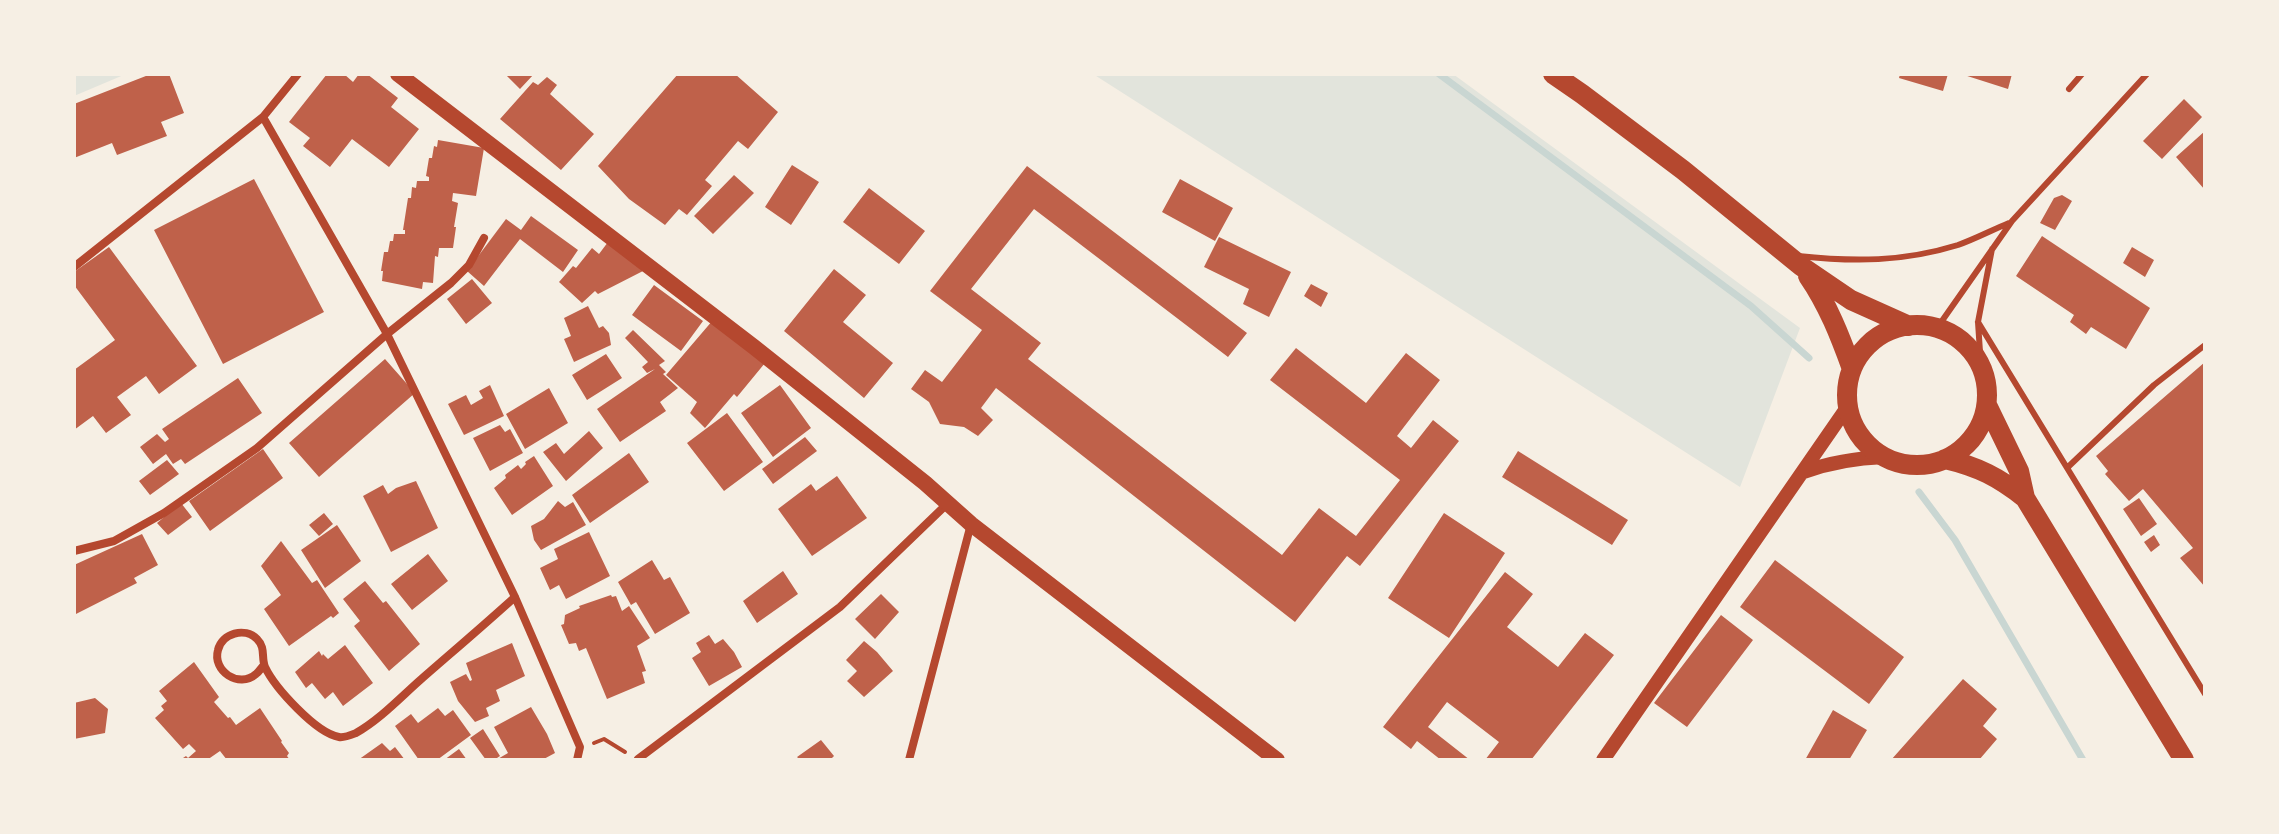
<!DOCTYPE html>
<style>
body{margin:0}
#map{position:relative;width:2279px;height:834px;overflow:hidden;background:#f6efe4;font-family:"Roboto Serif",serif}
canvas{display:block}
.frame{position:absolute;inset:0;border:76px solid #f6efe4;pointer-events:none}
</style>
<div id="map">
<canvas width="2279" height="834"></canvas>
<div class="frame"></div>
</div>
<script>
const context = document.querySelector('canvas').getContext('2d');
context.lineJoin = 'round';
function paint(path, color) { context.fillStyle = color; context.fill(path, 'evenodd'); }
function trace(path, color, width, dash) { context.strokeStyle = color; context.lineWidth = width; context.lineCap = dash ? 'butt' : 'round'; context.setLineDash(dash || []); context.stroke(path); }
paint(new Path2D(`
 M74,74H126L74,96Z
 M1093,74H1453L1800,328L1740,487Z`), '#e2e4dc');
trace(new Path2D(`
 M1439,74L1751,306L1809,358
 M1919,492L1955,540L2083,760`), '#c9d6d2', 7);
paint(new Path2D(`
 M151,74H169L184,113L161,122L167,136L117,155L112,143L74,158V104Z
 M327,74H344L353,82L359,74H367L398,98L391,107L419,129L389,167L352,139L330,167L303,146L310,138L289,122Z
 M505,74H534L520,89Z
 M678,74H735L778,112L748,149L738,141L705,180L712,186L687,215L679,209L665,225L629,199L598,166Z
 M1900,74H1948L1943,91L1899,78Z
 M1961,74H2012L2008,89Z
 M547,77L557,85L550,94L594,134L561,170L500,119L533,82L538,85Z
 M2184,99L2202,117L2162,159L2143,141Z
 M2205,131V190L2176,157Z
 M438,140L484,148L476,196L453,193L452,201L458,203L454,227H456L453,248H439L438,257L435,256L433,283L423,282L422,289L382,281L383,271H381L384,252H388L390,241H393L394,234H405V230H403L408,198H411L412,187L416,188L417,181H429V177L426,176L429,158H432L434,146L437,147Z
 M792,165L819,182L791,225L765,207Z
 M1027,166L1247,333L1228,357L1034,209L971,289L1041,343L1028,359L1282,555L1319,508L1356,536L1400,480L1270,380L1296,348L1366,403L1406,353L1440,380L1397,436L1411,448L1433,420L1459,441L1360,566L1347,556L1295,622L996,388L981,408L993,420L978,436L964,427L940,424L929,402L911,389L925,370L942,382L982,330L930,291Z
 M734,175L754,193L713,234L694,216Z
 M254,179L324,312L223,364L154,230Z
 M1180,179L1233,208L1215,241L1162,212Z
 M869,188L925,231L899,264L843,222Z
 M2062,195L2072,201L2055,230L2040,223L2054,198Z
 M531,216L578,250L563,272L520,239L484,286L467,271L506,219L521,230Z
 M2042,236L2150,308L2126,349L2091,327L2086,334L2070,322L2074,315L2016,276Z
 M1219,237L1291,272L1269,317L1243,304L1249,289L1204,267Z
 M608,242L643,271L598,294L595,291L582,303L559,282L573,266L576,268L592,248L599,254Z
 M109,247L197,366L159,394L146,376L117,397L131,415L106,433L93,416L74,430V370L115,340L74,285V272Z
 M2132,247L2154,260L2145,277L2123,263Z
 M834,269L866,295L843,322L893,363L864,398L784,331Z
 M472,279L492,303L466,324L447,299Z
 M1311,284L1328,293L1321,307L1304,296Z
 M654,285L703,321L681,351L632,315Z
 M588,306L599,328L603,326L609,333L611,345L574,362L564,339L571,336L564,318Z
 M713,320L765,363L737,397L734,394L705,428L690,413L697,402L666,375Z
 M633,330L665,361L659,365L666,372L663,374L678,388L660,402L666,411L620,442L597,409L655,369L647,373L642,367L648,362L625,338Z
 M606,354L622,378L587,400L572,375Z
 M385,359L415,393L319,477L289,443Z
 M2205,362V587L2180,558L2193,548L2143,489L2129,501L2105,474L2108,471L2096,456Z
 M238,378L262,413L185,464L181,459L173,464L166,454L153,464L140,447L157,434L165,442L169,439L162,429Z
 M490,385L504,416L464,435L448,404L466,395L471,405L483,398L479,391Z
 M780,385L811,428L773,457L741,413Z
 M549,388L568,423L525,449L506,414Z
 M727,413L763,462L724,491L687,443Z
 M500,425L505,432L510,429L523,453L490,471L473,438Z
 M589,431L603,448L566,481L543,452L556,443L564,454Z
 M805,437L817,451L773,484L762,469Z
 M263,449L283,478L210,531L189,501Z
 M1518,451L1628,520L1612,545L1502,477Z
 M629,453L649,482L590,523L572,495Z
 M534,456L553,486L512,515L494,488L506,478L505,475L518,465L521,469L526,464L525,462Z
 M167,460L179,474L150,495L139,481Z
 M837,476L867,518L812,556L778,509L811,484L816,491Z
 M416,481L438,528L391,552L363,496L383,485L388,494L396,488Z
 M2139,498L2157,524L2141,536L2123,509Z
 M558,501L565,507L573,502L586,525L541,550L534,540L531,526L544,519Z
 M181,503L192,517L168,535L157,523Z
 M324,513L333,524L319,536L309,525Z
 M1444,513L1505,553L1449,638L1388,598Z
 M337,525L361,561L325,588L301,550Z
 M589,532L610,576L566,599L559,585L550,590L540,568L558,559L554,549Z
 M142,534L158,565L134,578L137,583L74,615V565Z
 M2154,535L2160,545L2151,552L2144,542Z
 M281,541L312,583L317,580L339,613L333,618L331,616L289,646L264,609L281,595L261,566Z
 M428,554L448,581L412,610L391,584Z
 M652,560L664,580L670,577L690,613L655,634L636,602L631,605L618,582Z
 M1775,560L1904,657L1869,704L1740,607Z
 M783,571L798,594L757,623L743,601Z
 M1505,572L1533,594L1507,627L1558,667L1585,633L1614,655L1531,760H1485L1499,742L1447,702L1428,727L1470,760H1441L1417,741L1411,749L1383,727Z
 M365,581L383,603L386,601L420,644L389,671L354,626L360,621L343,599Z
 M881,594L899,612L875,639L855,619Z
 M611,595L612,597L616,596L622,611L629,606L650,638L637,646L646,671L642,672L645,683L607,699L586,648L579,651L576,643L569,644L561,625L564,624L565,615L580,608L579,606Z
 M1721,615L1753,640L1687,727L1654,703Z
 M709,635L715,644L723,639L734,652L742,667L709,686L692,658L701,652L696,643Z
 M864,641L877,652L893,671L864,697L847,681L857,671L846,660Z
 M512,643L525,676L496,690L500,701L486,708L489,716L475,722L458,701L450,682L466,674L470,681L472,680L466,663Z
 M345,645L373,683L343,706L333,692L325,699L312,683L306,688L295,672L319,651L322,656L323,654L328,659Z
 M194,662L219,697L214,702L228,718L230,717L236,725L260,708L282,741L281,742L289,753L287,756L290,760H227L220,751L207,760H180L186,756L188,758L196,751L189,744L183,749L155,718L164,710L161,706L167,701L159,691Z
 M1963,679L1997,709L1983,726L1997,739L1979,760H1891Z
 M95,698L108,709L105,733L74,739V703Z
 M531,707L547,734L555,753L542,760H496L508,753L494,727Z
 M438,708L445,716L453,710L471,735L437,760L423,758L419,760L395,726L411,714L418,723Z
 M1833,710L1867,730L1849,760H1805Z
 M483,729L500,756L494,760H486L470,738Z
 M821,740L834,756L830,760H800L797,757Z
 M382,743L390,751L395,747L405,760H358Z
 M459,749L467,760H444Z`), '#bf614a');
trace(new Path2D(`
 M594,743L604,739L625,752`), '#b5482f', 4);
trace(new Path2D(`
 M2069,89L2082,74
 M1798,256C1854,262 1903,262 1958,245C1975,239 1992,230 2009,223
 M1978,322L2205,694
 M1937,328L2012,221L2147,74
 M1981,367L1978,322L1992,249
 M2068,467L2154,385L2205,345`), '#b5482f', 6);
trace(new Path2D(`
 M263,117L387,334L515,597L580,747L577,760
 M74,267L263,117L298,74
 M74,551L114,541L164,513L257,448L387,334L451,283L469,265L484,238
 M264,665C261,668 259,672 256,674C239,689 212,671 218,650C222,633 245,627 257,639C266,648 261,657 265,667C275,688 316,733 339,737C344,738 351,735 356,733C379,720 399,699 418,682C450,654 483,626 515,597
 M638,759L840,607L947,504
 M909,760L971,524`), '#b5482f', 8);
trace(new Path2D(`
 M1804,472C1831,462 1856,458 1885,457
 M1603,760L1848,406`), '#b5482f', 14);
trace(new Path2D(`
 M398,74L754,347L925,483L971,524L1277,760`), '#b5482f', 16);
trace(new Path2D(`
 M1553,74L1582,94L1683,170L1801,266L1851,300L1909,326
 M1808,276C1828,305 1840,336 1852,369
 M1847 395a70 70 0 1 1 140 0a70 70 0 1 1-140 0Z
 M1987,405L2019,471L2025,498L2184,760
 M1945,459C1979,467 1998,477 2025,498`), '#b5482f', 20);
</script>
